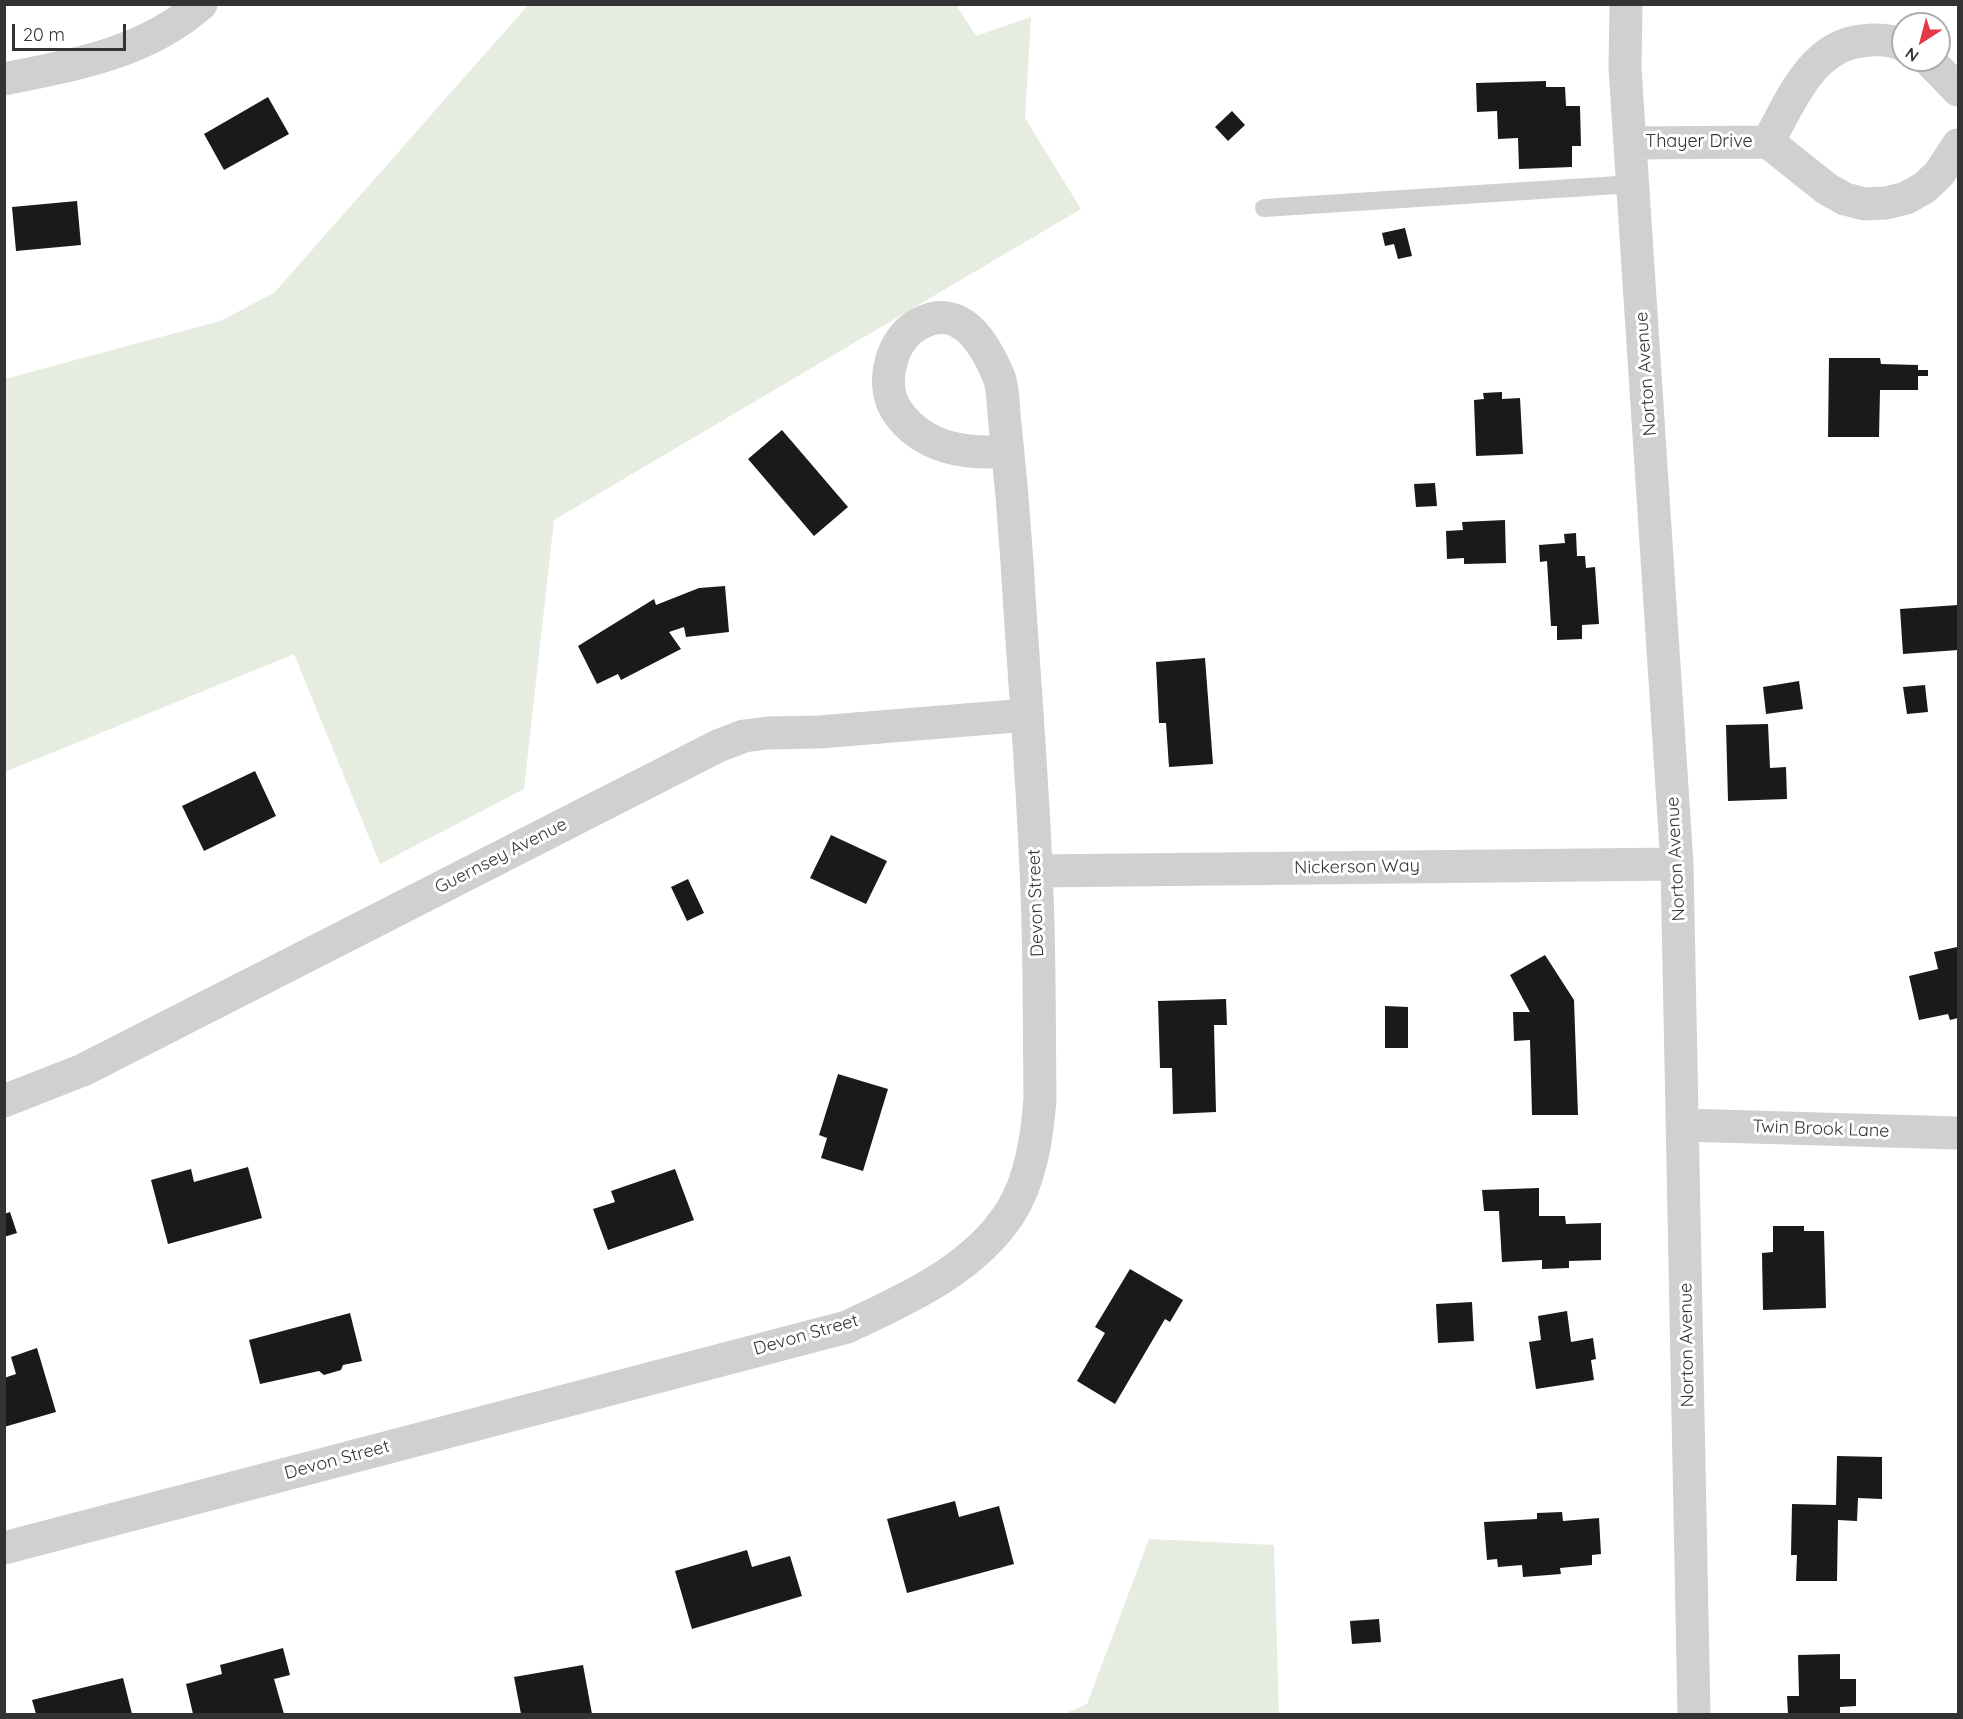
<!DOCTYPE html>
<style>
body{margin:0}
#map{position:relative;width:1963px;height:1719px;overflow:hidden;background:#fff;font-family:Quicksand,sans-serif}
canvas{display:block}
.frame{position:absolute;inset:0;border:6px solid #333;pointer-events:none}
.north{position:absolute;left:1891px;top:12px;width:60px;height:60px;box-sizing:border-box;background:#fff;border:2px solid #adadad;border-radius:50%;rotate:216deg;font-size:16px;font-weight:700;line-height:24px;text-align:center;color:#333}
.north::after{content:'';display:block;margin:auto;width:21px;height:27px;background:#e63946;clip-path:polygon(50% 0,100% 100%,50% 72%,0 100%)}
.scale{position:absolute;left:12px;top:24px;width:114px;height:27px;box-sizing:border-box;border:3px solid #333;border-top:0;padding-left:8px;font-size:18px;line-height:21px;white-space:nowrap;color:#333;-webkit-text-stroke:4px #fff;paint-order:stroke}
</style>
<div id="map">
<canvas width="1963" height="1719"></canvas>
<div class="frame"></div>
<div class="north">N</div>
<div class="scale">20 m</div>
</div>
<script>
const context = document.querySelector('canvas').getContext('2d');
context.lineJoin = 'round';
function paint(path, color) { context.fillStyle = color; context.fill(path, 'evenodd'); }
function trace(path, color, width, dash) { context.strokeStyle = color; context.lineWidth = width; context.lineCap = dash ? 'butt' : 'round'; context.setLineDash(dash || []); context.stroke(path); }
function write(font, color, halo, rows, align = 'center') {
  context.font = font + ' Quicksand,sans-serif'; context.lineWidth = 6; context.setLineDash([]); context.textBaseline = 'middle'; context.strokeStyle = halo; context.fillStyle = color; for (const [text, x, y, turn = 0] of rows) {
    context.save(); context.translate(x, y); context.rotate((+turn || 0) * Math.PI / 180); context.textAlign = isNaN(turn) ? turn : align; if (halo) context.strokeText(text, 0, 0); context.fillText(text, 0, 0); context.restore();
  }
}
paint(new Path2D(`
 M529,4L956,5L976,36L1031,17L1025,118L1081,209L554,520L524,789L380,864L294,654L5,772V379L220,321L274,293Z
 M1149,1539L1274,1545L1279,1714H1064L1087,1704Z`), '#e6ecdf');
paint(new Path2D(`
 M1546,81V87H1565L1566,106H1580L1581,146H1572V167L1519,169L1518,138L1498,139L1497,111L1477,112L1476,83Z
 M268,97L289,134L224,170L204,134Z
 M1232,111L1245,125L1228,141L1215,127Z
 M77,201L81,245L16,251L12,207Z
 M1405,228L1412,256L1398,259L1394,244L1385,246L1382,233Z
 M1829,358H1880L1881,364L1918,365V370H1928V376H1918V390H1880L1879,437H1828Z
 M1502,392V399L1520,398L1523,454L1476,456L1474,400L1484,399L1483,393Z
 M782,430L848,507L814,536L748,459Z
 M1435,483L1437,506L1416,507L1414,484Z
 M1505,520L1506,563L1464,564V558L1447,559L1446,531L1463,530L1462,522Z
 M1576,533L1577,556H1585L1586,568L1595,567L1599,624L1582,625V639L1557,640V626H1551L1547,561L1540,562L1539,545L1565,543L1564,534Z
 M725,586L729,632L686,637L684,627L669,632L681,649L621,680L618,674L597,684L578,646L654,599L656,605L699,588Z
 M1958,605V650L1903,654L1900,609Z
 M1205,658L1213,764L1169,767L1166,723H1159L1156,662Z
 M1799,681L1803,709L1766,714L1763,687Z
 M1925,685L1928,712L1907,714L1903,687Z
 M1768,724L1770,768L1786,767L1787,799L1728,801L1726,725Z
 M255,771L276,816L204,851L182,806Z
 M831,835L887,861L866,904L810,878Z
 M688,879L704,913L687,921L671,887Z
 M1957,947L1958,1018L1950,1020L1948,1014L1919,1020L1909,976L1938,969L1934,952Z
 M1545,955L1574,1000L1578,1115H1532L1530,1040L1514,1041L1513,1012H1530L1510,975Z
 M1226,999L1227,1025H1214L1216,1112L1173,1114L1172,1068H1160L1158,1001Z
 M1385,1006L1408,1007V1048H1385Z
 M838,1074L888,1089L863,1171L821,1158L827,1138L819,1135Z
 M248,1167L262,1218L168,1244L151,1180L191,1169L194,1182Z
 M675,1169L694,1220L608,1250L593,1209L615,1202L611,1191Z
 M1539,1188V1216H1565L1566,1224L1601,1223V1260L1569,1261V1268L1542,1269V1260L1502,1262L1499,1211H1484L1482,1190Z
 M10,1212L17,1233L4,1237V1214Z
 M1773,1226H1804V1231H1824L1826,1308L1763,1310L1762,1253L1773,1252Z
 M1130,1269L1183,1300L1170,1322L1165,1319L1115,1404L1077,1381L1105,1333L1095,1327Z
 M1472,1302L1474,1341L1438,1343L1436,1304Z
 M1567,1311L1571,1342L1593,1338L1596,1359L1591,1360L1594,1380L1536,1389L1529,1342L1541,1340L1538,1316Z
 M350,1313L362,1361L343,1365L341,1370L324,1375L319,1371L260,1384L249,1340Z
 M37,1348L56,1412L4,1427V1378L16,1374L11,1357Z
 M1837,1456L1882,1457V1499L1858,1498L1857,1521L1838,1520L1837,1581H1796L1797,1555H1791L1792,1504L1836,1505Z
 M955,1501L959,1517L999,1506L1014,1564L907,1593L887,1519Z
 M1562,1512L1563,1521L1599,1518L1601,1554L1592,1555V1565L1560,1568L1561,1574L1523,1577L1522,1565L1498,1567L1497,1559L1487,1560L1484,1522L1537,1519V1513Z
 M747,1550L752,1567L790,1556L802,1596L692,1629L675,1571Z
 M1379,1619L1381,1642L1352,1644L1350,1621Z
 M283,1648L290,1675L274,1679L284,1714H193L186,1684L222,1674L220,1665Z
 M1840,1654V1679H1856V1706L1840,1707V1714H1788L1787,1696H1799L1798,1655Z
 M583,1665L592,1714H521L514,1677Z
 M123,1678L132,1714H36L32,1700Z`), '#1a1a1a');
trace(new Path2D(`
 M1264,208L1633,184`), '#d0d0d0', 18);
trace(new Path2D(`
 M1626,4L1625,68L1677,864L1694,1714
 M1929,60L1958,90
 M4,79C74,65 146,53 201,4
 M1768,142C1790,103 1811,46 1862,41C1876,39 1890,39 1903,45
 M1630,143L1768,142L1827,189L1845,199L1865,204L1886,203L1906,198L1924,188L1939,174L1958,145
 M1036,871L1677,864
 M4,1101L83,1070L718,746L744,736L768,733L819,732L1027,715
 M1683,1125L1958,1133
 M4,1548L847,1327C906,1299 973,1270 1010,1213C1031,1180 1037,1137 1040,1099C1039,1023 1040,946 1036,870C1032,768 1023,665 1017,562C1014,516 1010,470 1005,424C1003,410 1004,390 999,377C985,344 961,301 919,324C892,338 880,381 895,408C903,421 916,433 930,440C955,453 981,452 1008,452`), '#d0d0d0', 33);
write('18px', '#333', '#fff', [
 ["Thayer Drive",1699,142],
 ["Norton Avenue",1646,374,-94],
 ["Guernsey Avenue",501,856,-27],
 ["Norton Avenue",1676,859,-93],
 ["Nickerson Way",1357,867,-1],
 ["Devon Street",1036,903,-92],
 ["Twin Brook Lane",1821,1129,2],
 ["Devon Street",806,1335,-16],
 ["Norton Avenue",1687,1345,-91],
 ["Devon Street",337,1460,-15]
]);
</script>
